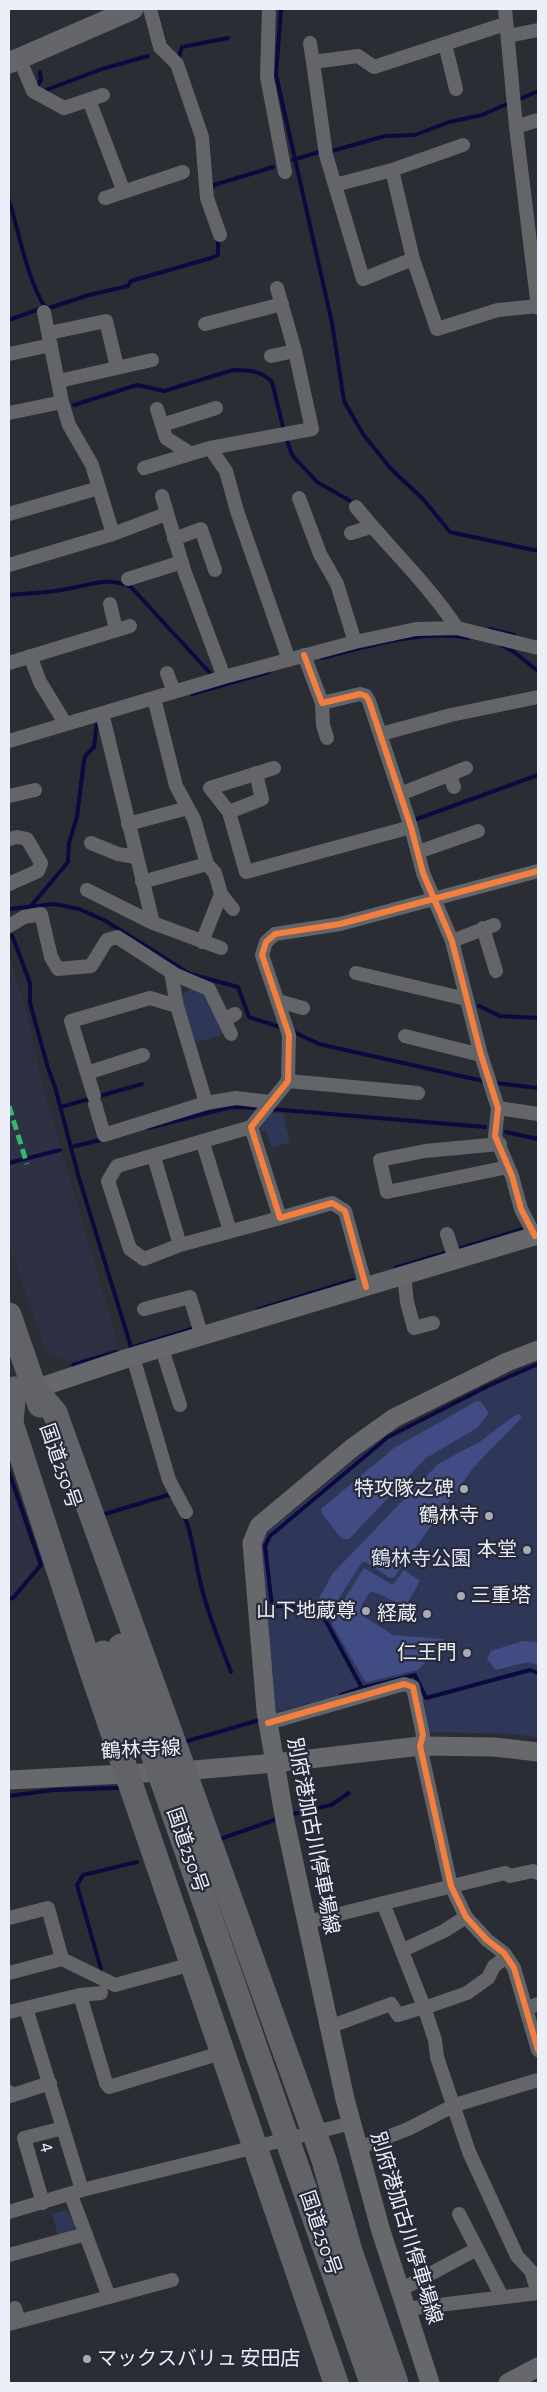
<!DOCTYPE html>
<meta charset="utf-8">
<style>
body{margin:0}
#map{position:relative;width:547px;height:2392px;overflow:hidden;background:#2b2d34;font-family:"Alegreya Sans",sans-serif}
canvas{display:block}
.frame{position:absolute;inset:0;border:10px solid #eceff8;pointer-events:none}
</style>
<div id="map">
<canvas width="547" height="2392"></canvas>
<div class="frame"></div>
</div>
<script>
const context = document.querySelector('canvas').getContext('2d');
context.lineJoin = 'round';
function paint(path, color) { context.fillStyle = color; context.fill(path, 'evenodd'); }
function trace(path, color, width, dash) { context.strokeStyle = color; context.lineWidth = width; context.lineCap = dash ? 'butt' : 'round'; context.setLineDash(dash || []); context.stroke(path); }
function write(font, color, halo, rows, align = 'center') {
  context.font = font + ' "Alegreya Sans","Noto Sans JP",sans-serif'; context.lineWidth = 4.5; context.setLineDash([]); context.textBaseline = 'middle'; context.strokeStyle = halo; context.fillStyle = color; for (const [text, x, y, turn = 0] of rows) {
    context.save(); context.translate(x, y); context.rotate((+turn || 0) * Math.PI / 180); context.textAlign = isNaN(turn) ? turn : align; if (halo) context.strokeText(text, 0, 0); context.fillText(text, 0, 0); context.restore();
  }
}
paint(new Path2D(`
 M9,956L27,1013L43,1087L119,1347L69,1363L46,1352L9,1245Z
 M9,1481L37,1564L12,1595L9,1596Z`), '#2d3143');
paint(new Path2D(`
 M192,987L204,992L224,1034L198,1042L193,1038L181,996Z
 M271,1112L283,1114L290,1142L272,1148L266,1131L262,1132L260,1130Z
 M538,1362V1738L516,1734L429,1732L424,1703L414,1676L275,1712L265,1604L262,1540L274,1527L377,1442L391,1433Z
 M66,2210L68,2214L72,2213L76,2224L72,2233L58,2236L52,2214Z`), '#2f3759');
paint(new Path2D(`
 M477,1401L481,1402L489,1413L477,1428L426,1458L349,1539H342L323,1515L321,1509L394,1448Z
 M517,1414L521,1415V1418L474,1467L394,1577L390,1578L366,1562H362L334,1606H328L319,1598L333,1573L438,1464L481,1441Z
 M364,1568L393,1585L404,1570L420,1581L407,1604C393,1606 384,1592 370,1592L362,1604V1611L366,1618L393,1635L443,1639L442,1644L418,1670L367,1682L364,1680L333,1626L332,1619Z
 M523,1641L538,1642V1665L528,1662L496,1670L487,1659L491,1651Z`), '#414c84');
trace(new Path2D(`
 M281,9L276,75L332,323L344,401L363,434L391,469L423,499L450,532L538,551
 M179,57L182,47L228,38
 M37,87L41,80L40,72
 M46,90L102,69L148,56
 M518,100L538,91
 M332,151L385,136L415,135L449,122L482,115L509,103
 M293,160L319,152
 M211,189L214,185L273,167
 M9,200C19,232 27,279 45,307
 M9,320L45,307L49,308L89,295L128,286L131,281L211,258L218,255V237
 M74,405L137,385L164,391L233,370C247,370 263,371 272,382L284,431
 M286,438L292,455L317,482L354,503
 M9,595C28,593 48,593 67,589C91,585 107,576 131,587L210,673
 M490,629L514,635
 M501,645L514,652L538,671
 M322,658C365,647 424,629 468,638
 M192,694L269,672
 M417,819L538,775
 M31,906L68,862L69,843L77,817L84,760L86,755L94,747L97,721
 M9,909L54,904L79,909L104,920L190,974L238,987L249,1017L283,1028
 M12,935L30,983V1003L48,1068L55,1087L79,1178L131,1347
 M479,1006L500,1016L538,1018
 M292,1031L319,1044L483,1081
 M496,1083L538,1088
 M61,1107L142,1084
 M271,1109L485,1127
 M148,1128L231,1107L261,1108
 M506,1132L538,1139
 M71,1147L105,1139
 M9,1163L60,1150
 M455,1250L527,1228
 M395,1268L448,1252
 M257,1310L353,1280
 M130,1348L195,1328
 M73,1365L116,1352
 M9,1472L41,1565L13,1598L9,1599
 M105,1514L168,1495L172,1497
 M184,1515C194,1539 195,1564 202,1589C209,1618 221,1645 231,1672
 M362,1688L415,1675L426,1698L530,1670L538,1673
 M341,1695L362,1688L321,1612L314,1607L272,1606L265,1546L270,1536L388,1437L488,1386L538,1364
 M184,1742L263,1719
 M9,1796L53,1790L119,1788
 M289,1815L331,1805L349,1793
 M220,1839L280,1818
 M101,1969L77,1885L83,1875L137,1862`), '#0c0940', 4);
trace(new Path2D(`
 M150,9L160,47L177,64L202,137L207,198L220,235
 M269,9L267,77L285,172
 M505,9L516,127L538,308
 M508,36L538,30
 M310,43L313,62
 M445,44L456,89
 M19,58L33,91L64,108L103,95
 M89,100L124,192
 M516,127L538,120
 M392,170L413,259L437,329L498,310L538,306
 M335,185L392,170L463,145
 M105,198L183,172
 M413,259L363,279L326,155L313,62L358,56L374,67L505,24
 M44,312L62,402L69,425L92,465L113,534
 M205,324L282,304
 M49,333L106,321L117,367
 M9,354L51,345
 M271,356L295,351
 M59,381L152,360
 M157,409L166,438L191,454
 M9,413L62,402
 M162,425L216,408
 M210,448L226,471L237,511L289,660
 M144,468L210,448L312,429L295,351L277,288
 M162,496L184,570L224,677
 M299,498L320,554L337,584L355,642
 M356,507C389,548 428,584 457,628
 M9,514L99,488
 M351,533L371,527
 M174,539L201,529L215,570
 M9,565L113,534L166,514
 M128,579L182,562
 M110,604L116,630
 M304,655L322,703L360,694L366,696L369,701L411,827L423,873L452,941L481,1055L498,1108L495,1136L512,1176L521,1209L535,1236
 M30,656L40,682L65,723
 M9,663L130,626
 M167,673L174,692
 M154,698L176,786L194,819L207,864L215,873L221,894L202,942
 M322,703L323,725L327,738
 M102,713L153,923
 M381,734L451,715L538,697
 M9,741L224,677L355,642L416,629L457,628L538,648
 M274,768L210,788L229,812L246,872L411,827
 M450,775L454,787
 M400,794L466,768
 M9,796L35,790
 M229,812L262,799L256,773
 M128,824L188,808
 M9,839L17,837L27,839L41,863L38,871L9,884
 M91,843L118,854L136,857
 M418,852L478,831
 M142,882L207,864
 M87,890L153,923L221,948
 M221,894L233,909
 M9,926L24,917L41,914L51,957L58,969L91,966L107,940L117,937L176,975L209,989L231,1034
 M483,928L496,971
 M452,941L494,925
 M171,972L177,1006
 M356,973L466,999
 M278,1001L303,1008
 M224,1020L235,1014
 M405,1036L481,1055
 M87,1073L143,1055
 M288,1081L418,1093
 M94,1096L71,1021L150,998L177,1006L206,1103
 M95,1104L104,1135L206,1103L236,1098L270,1102
 M498,1108L538,1114
 M251,1127L117,1166L108,1181L130,1249L144,1259L180,1245L280,1218
 M203,1143L230,1231
 M500,1144L425,1151L380,1160L387,1192L508,1167
 M154,1157L180,1245
 M447,1234L455,1259
 M404,1275L407,1302L414,1328L433,1323
 M366,1287L345,1211L332,1203L280,1218L251,1127L288,1081L289,1035L262,955L266,942L275,934L340,924L538,871
 M144,1309L190,1297L202,1337
 M162,1349L180,1405
 M133,1357L169,1480L186,1512
 M268,1723L404,1684L413,1687L423,1735L420,1746L451,1886L466,1917L487,1940L504,1953L514,1968L538,2050
 M383,1903L424,2007L435,2040L437,2057L469,2152L517,2256L531,2271L538,2293
 M9,1918L48,1908L62,1959L115,1985L192,1964
 M307,1922L505,1873L510,1876L533,1871L538,1873
 M403,1950L444,1931L466,1917
 M9,1973L62,1959
 M80,1995L106,2083L109,2087L224,2052
 M26,2008L82,2190
 M424,2008L467,1993L488,1978L494,1966L506,1957
 M526,2009L538,2004
 M9,2012L80,1995L101,1993
 M329,2027L391,2004L398,2015L424,2007
 M9,2092L10,2096L50,2083
 M359,2148L408,2129L455,2105L538,2080
 M71,2195L109,2297
 M43,2203L24,2138L63,2128
 M9,2212L82,2190L352,2123
 M459,2214L502,2297
 M9,2255L86,2234
 M400,2290L477,2249
 M15,2308L19,2321
 M406,2309L538,2293
 M9,2324L172,2280`), '#646568', 14);
trace(new Path2D(`
 M23,1389H35L128,1358L538,1235
 M9,1780L182,1771L275,1763L420,1746L494,1747L538,1752
 M430,2383L380,2228L345,2099L285,1821L266,1711L252,1543L259,1526L352,1448L394,1418L507,1362L538,1350
 M508,2383L538,2367`), '#67686b', 19);
trace(new Path2D(`
 M9,63L133,9`), '#65666b', 21);
trace(new Path2D(`
 M9,1315L40,1405
 M14,1389L11,1423L89,1663L336,2383
 M35,1389L55,1413L324,2160L350,2251
 M342,2236L350,2251L396,2383`), '#626368', 25);
trace(new Path2D(`
 M121,1646L143,1725L372,2383
 M103,1653L128,1727`), '#626368', 25);
trace(new Path2D(`
 M9,1106L27,1164`), '#33b770', 5, [10, 5]);
trace(new Path2D(`
 M304,655L322,703L360,694L366,696L369,701L411,827L423,873L452,941L481,1055L498,1108L495,1136L512,1176L521,1209L535,1236
 M366,1287L345,1211L332,1203L280,1218L251,1127L288,1081L289,1035L262,955L266,942L275,934L340,924L538,871
 M268,1723L404,1684L413,1687L423,1735L420,1746L451,1886L466,1917L487,1940L504,1953L514,1968L538,2050`), '#f27e40', 6);
for (const [x, y, r, color] of [
 [464,1489,5,"#a8abb3"],
 [489,1516,5,"#a8abb3"],
 [527,1550,5,"#a8abb3"],
 [461,1596,5,"#a8abb3"],
 [366,1611,5,"#a8abb3"],
 [427,1614,5,"#a8abb3"],
 [467,1653,5,"#a8abb3"],
 [87,2359,5,"#a8abb3"]
]) { const dot = new Path2D(); dot.arc(x, y, r, 0, 2 * Math.PI); context.fillStyle = color; context.fill(dot); trace(dot, '#272a38', 2); }
write('20px', '#eceff8', '#272a38', [
 ["国道250号",60,1466,71],
 ["鶴林寺線",141,1750,-3],
 ["別府港加古川停車場線",313,1836,79],
 ["国道250号",187,1850,71],
 ["4",48,2147,75],
 ["別府港加古川停車場線",406,2228,73],
 ["国道250号",320,2233,71]
]);
write('20px', '#eceff8', '#272a38', [
 ["特攻隊之碑",454,1489],
 ["鶴林寺",479,1516],
 ["本堂",517,1550],
 ["三重塔",471,1596,"left"],
 ["山下地蔵尊",356,1611],
 ["経蔵",417,1614],
 ["仁王門",457,1653],
 ["マックスバリュ 安田店",97,2359,"left"]
], 'right');
write('20px', '#dbe0f4', '#272a38', [
 ["鶴林寺公園",421,1559]
]);
</script>
